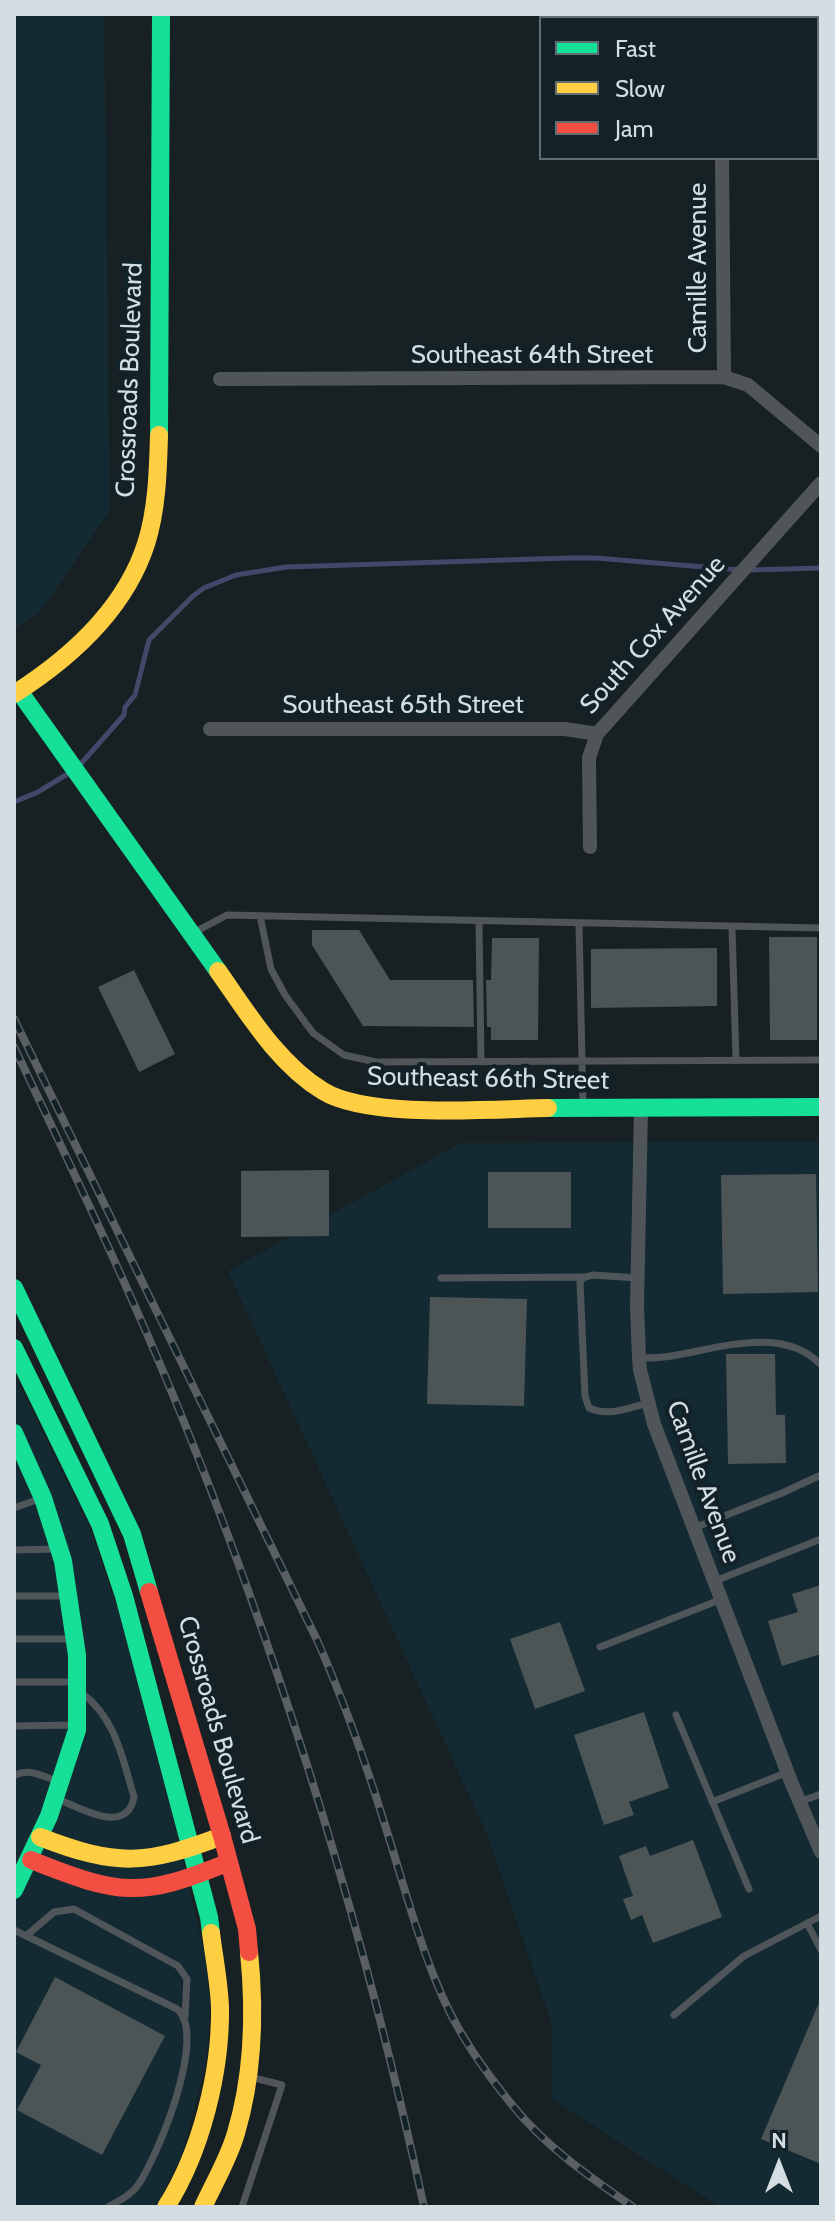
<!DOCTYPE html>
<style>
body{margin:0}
#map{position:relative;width:835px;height:2221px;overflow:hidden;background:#172023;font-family:Cabin,sans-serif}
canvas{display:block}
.frame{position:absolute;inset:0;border:16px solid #d4dee2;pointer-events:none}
.legend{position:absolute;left:539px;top:16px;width:280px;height:144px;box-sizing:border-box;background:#122228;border:2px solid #606d72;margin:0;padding:10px 14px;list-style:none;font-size:24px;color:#d4dee2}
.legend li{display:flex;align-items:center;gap:16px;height:40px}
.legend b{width:40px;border:2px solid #606d72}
.north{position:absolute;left:739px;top:2125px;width:80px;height:80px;-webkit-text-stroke:6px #122228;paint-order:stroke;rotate:0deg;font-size:22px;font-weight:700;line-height:32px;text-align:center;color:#d4dee2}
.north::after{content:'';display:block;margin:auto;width:28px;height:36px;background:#d4dee2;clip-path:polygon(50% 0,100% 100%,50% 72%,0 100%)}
</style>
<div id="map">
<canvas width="835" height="2221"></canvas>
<div class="frame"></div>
<ul class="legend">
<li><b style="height:10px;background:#16e098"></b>Fast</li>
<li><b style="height:10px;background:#ffcf43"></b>Slow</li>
<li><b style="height:10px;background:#f24e42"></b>Jam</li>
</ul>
<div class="north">N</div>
</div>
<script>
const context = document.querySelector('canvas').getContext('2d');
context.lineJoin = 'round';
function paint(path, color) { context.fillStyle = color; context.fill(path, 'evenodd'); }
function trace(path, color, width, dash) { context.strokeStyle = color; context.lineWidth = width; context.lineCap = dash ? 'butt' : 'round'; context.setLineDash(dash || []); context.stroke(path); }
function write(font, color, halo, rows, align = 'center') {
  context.font = font + ' Cabin,sans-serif'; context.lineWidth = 8; context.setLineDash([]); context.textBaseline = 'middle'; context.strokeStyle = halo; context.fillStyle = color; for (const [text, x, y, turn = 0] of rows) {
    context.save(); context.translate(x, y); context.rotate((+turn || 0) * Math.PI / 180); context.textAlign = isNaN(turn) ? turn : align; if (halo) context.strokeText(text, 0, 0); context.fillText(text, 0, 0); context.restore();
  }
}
paint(new Path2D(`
 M14,14H104L110,510L41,611L14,629Z
 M821,1142V2207H720L552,2099V2024L486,1832L228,1271L461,1143Z
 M14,1373L92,1533L118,1610L174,1822L206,1961L210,2009L206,2063L182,2154L156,2207H14Z`), '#142a33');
trace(new Path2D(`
 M750,570L821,568
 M78,767L124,715L125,707L135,695L149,640L193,596L204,588L236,575L286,567L568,558H596L740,570
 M14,802L38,792L69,773`), '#44476a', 5);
paint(new Path2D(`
 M312,930H359L390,980H473L474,1027L363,1026L312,945Z
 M769,937H817V1040H770Z
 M492,938H539L538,1040H491V1027H487L486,980H491Z
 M717,948V1006L591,1008V949Z
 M134,970L175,1054L139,1072L98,987Z
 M329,1170V1236L241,1237V1171Z
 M488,1172H571V1228H488Z
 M816,1174L818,1292L723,1294L721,1175Z
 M430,1297L527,1299L524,1406L427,1404Z
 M726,1354H775L776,1415H785L786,1463L728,1464Z
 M821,1585V1654L782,1666L768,1621L798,1612L792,1594Z
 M560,1622L585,1691L535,1709L510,1639Z
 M644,1712L669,1788L629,1802L634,1815L604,1825L574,1735Z
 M693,1840L722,1917L653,1943L642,1915L631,1920L623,1899L633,1896L619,1856L646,1846L650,1856Z
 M55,1977L165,2036L102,2155L17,2110L41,2065L16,2052Z
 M821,1998V2164L761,2139Z`), '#4c5456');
trace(new Path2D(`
 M260,916L271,969L285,995L313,1033L344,1055L376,1062L821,1060
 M479,922L481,1062
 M579,924L583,1106
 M732,928L736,1060
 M195,932L227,915L821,928
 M441,1278L585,1277
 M638,1278L592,1275L583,1278L580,1282L585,1396L589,1408C609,1417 628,1408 648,1403
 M639,1358C652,1358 665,1358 677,1355C723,1347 785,1326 821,1365
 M14,1508L42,1498
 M694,1528L782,1493L821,1475
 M14,1550L56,1549
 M715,1581L821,1539
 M14,1596H66
 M14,1639H72
 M600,1647L722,1599
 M14,1682H75
 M676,1715L749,1889
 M14,1726L76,1725
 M14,1776C28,1767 42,1776 57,1781
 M58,1799C80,1808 127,1836 134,1797C122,1757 116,1719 82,1693
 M712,1802L788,1772
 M799,1802L821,1794
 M807,1923L821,1950
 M14,1930L177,2009C208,2035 158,2156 138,2185C131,2195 119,2201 108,2207
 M26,1936L54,1912L74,1909L178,1966L187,1979L185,2016
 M674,2015L744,1956L821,1916
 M242,2207L282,2085L250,2077`), '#505559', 7);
trace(new Path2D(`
 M722,14V18
 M722,158L724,377
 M220,379L724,377L748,385L821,446
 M210,729H565L597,734
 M590,847L589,758L597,734L821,483
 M641,1109L637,1306L639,1358L640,1370L654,1424L792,1784L821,1852`), '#505559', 14);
trace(new Path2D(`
 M159,435L161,14
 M19,691L218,971
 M548,1108L821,1107
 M14,1288L132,1534L149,1592
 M14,1348L100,1524L124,1596L209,1917L211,1933
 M14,1433L43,1498L63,1561L77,1655V1730L49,1816L14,1890`), '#16e098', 18);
trace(new Path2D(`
 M14,694C69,659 125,609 146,544C157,510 158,471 159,435
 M218,971C247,1012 278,1064 323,1091C368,1119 492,1109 548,1108
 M40,1837C117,1867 146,1865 222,1836
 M166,2207C201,2152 221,2072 220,2007C219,1982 214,1957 211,1933
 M203,2207C214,2183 229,2158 236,2133C253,2076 255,2011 249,1952`), '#ffcf43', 18);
trace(new Path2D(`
 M149,1592L222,1836L247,1929L249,1952
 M31,1860C119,1895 140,1899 229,1862`), '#f24e42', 18);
const rail = new Path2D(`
 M14,1019L317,1640C343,1699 365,1760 384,1822C403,1881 418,1943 444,2000C461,2038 486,2073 513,2106C546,2147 590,2177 633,2207
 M14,1047C76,1177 139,1308 192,1442C291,1691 368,1946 424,2207`);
trace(rail, '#595f63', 8);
trace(rail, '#122228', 5, [15]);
write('26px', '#d4dee2', '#122228', [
 ["Camille Avenue",698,268,-90],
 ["Southeast 64th Street",532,355],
 ["Crossroads Boulevard",130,380,-88],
 ["South Cox Avenue",653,635,-48],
 ["Southeast 65th Street",403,705],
 ["Southeast 66th Street",488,1079,1],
 ["Camille Avenue",703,1482,70],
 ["Crossroads Boulevard",218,1730,74]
]);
</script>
